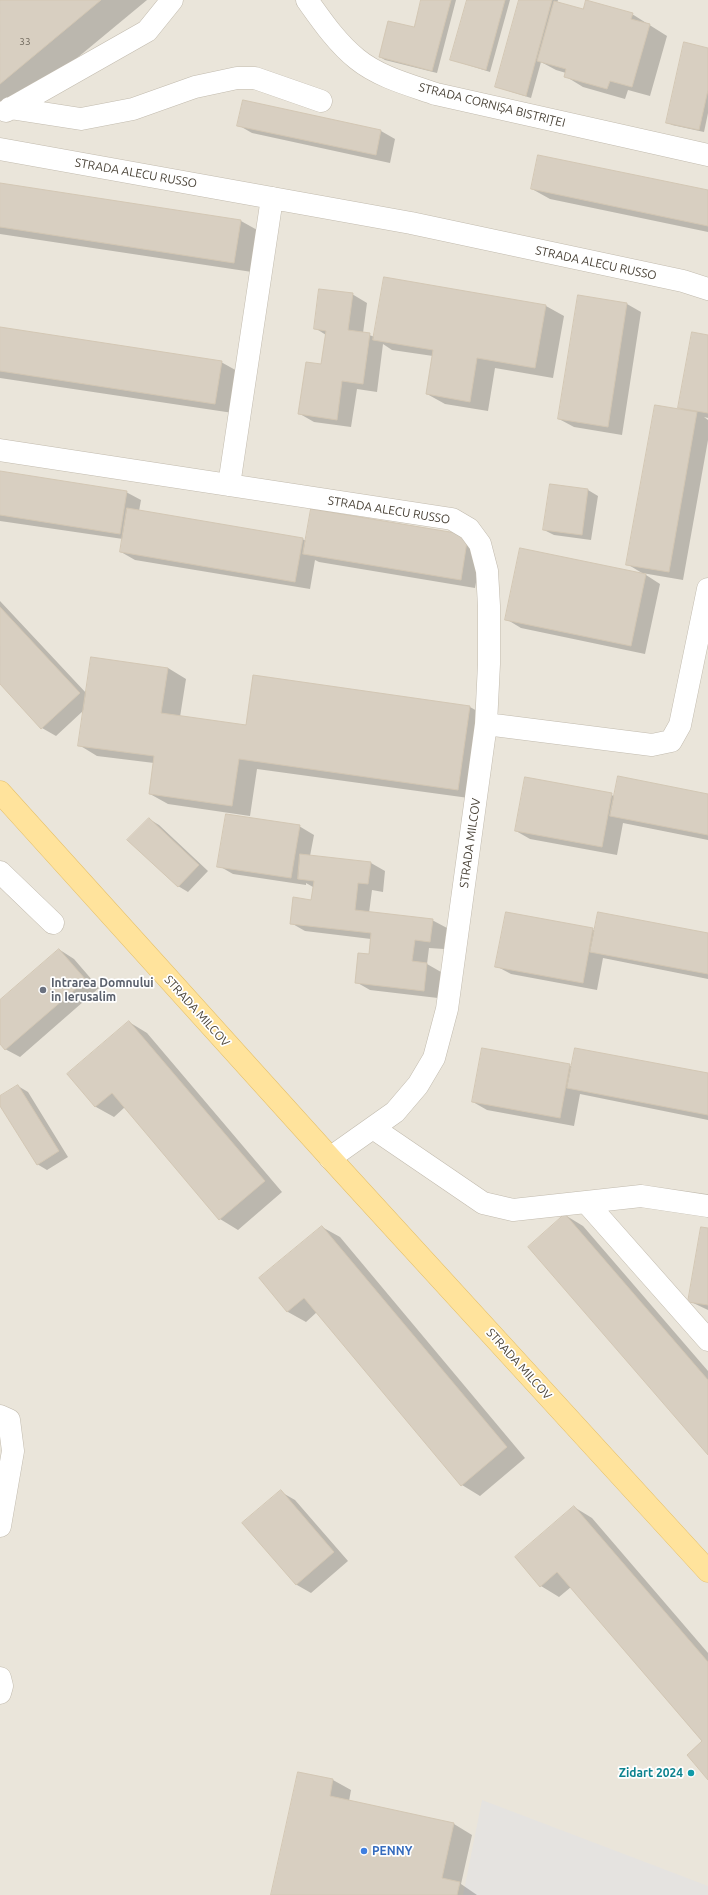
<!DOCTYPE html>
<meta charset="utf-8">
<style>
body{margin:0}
canvas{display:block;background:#f6f3ec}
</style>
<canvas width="708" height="1895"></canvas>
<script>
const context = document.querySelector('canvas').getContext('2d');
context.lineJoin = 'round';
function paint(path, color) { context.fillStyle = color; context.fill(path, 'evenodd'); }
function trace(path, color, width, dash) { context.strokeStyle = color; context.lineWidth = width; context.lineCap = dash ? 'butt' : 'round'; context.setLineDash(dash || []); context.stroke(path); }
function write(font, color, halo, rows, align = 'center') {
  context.font = font + ' Ubuntu,sans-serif'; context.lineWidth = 3.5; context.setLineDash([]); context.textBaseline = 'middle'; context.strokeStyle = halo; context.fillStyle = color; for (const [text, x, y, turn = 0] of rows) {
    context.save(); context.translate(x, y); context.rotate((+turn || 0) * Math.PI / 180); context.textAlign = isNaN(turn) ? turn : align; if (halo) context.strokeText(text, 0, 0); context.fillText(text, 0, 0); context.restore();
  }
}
paint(new Path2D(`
 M0,0H708V1895H0Z`), '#eae5da');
paint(new Path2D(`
 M482,1800L708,1886V1895H463Z`), '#e5e3e0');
paint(new Path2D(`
 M0,0H147L7,116L0,119Z
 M422,0H456L437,73L385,60L380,57L414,29Z
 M468,0H510L490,72L452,60Z
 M520,0H558L557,3L584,10L632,14L667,36L650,96L628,90L625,99L583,87L565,76L566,73L556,70L541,62L531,98L496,87Z
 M708,49V113L704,132L672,125L667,122Z
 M243,101L381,131L395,139L390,163L252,133L238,125Z
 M0,184L241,221L259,231L252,272L0,234Z
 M532,189L708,191V232L550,199Z
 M352,294L367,303L363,333L375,337L546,306L564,316L553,378L495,368L488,411L445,404L427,394L433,356L392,350L383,344L377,392L357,389L351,427L314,422L300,414L322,365L326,335L315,328Z
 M627,304L641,312L622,435L574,427L559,419Z
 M0,328L221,362L239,372L233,413L0,378Z
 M708,336V418L704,417L708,420V440L683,580L642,573L627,564L686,411L679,407Z
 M0,472L126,492L141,500L139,511L302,539L307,541L483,544L475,588L319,562L315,560L310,589L135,560L121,552L123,539L0,521Z
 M588,490L598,496L591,540L554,535L544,530Z
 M646,575L660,584L645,654L521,628L506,619Z
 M0,601L87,694L168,668L186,679L180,717L247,726L470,707L488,717L476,799L257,769L250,816L168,804L150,794L154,763L97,756L79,745L84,710L56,736L42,728L0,683Z
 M526,778L615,796L708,795V840L623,823L617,855L530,839L516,831Z
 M149,819L159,825L208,871L188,892L178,886Z
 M299,826L314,835L310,856L371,863L385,871L383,892L372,890L369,913L432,920L447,928L444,949L429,948L427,964L441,972L438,998L370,990L356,982L369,955L371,939L305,931L291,923L312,901L313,887L306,883V885L233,874L219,866Z
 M592,929L595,931L708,934V979L603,958L597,990L511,974L496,966Z
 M60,950L74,959L99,988L20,1057L5,1049L0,1043V1002Z
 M129,1022L147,1033L282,1192L238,1230L220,1219L125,1107L114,1117L96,1107L68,1074Z
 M569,1065L572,1067L708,1074V1120L580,1094L574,1126L487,1110L473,1102Z
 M18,1086L28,1092L68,1157L47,1170L37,1164L0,1104V1098Z
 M565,1215L583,1226L708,1371V1454Z
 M322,1227L340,1237L525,1458L480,1496L462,1485L317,1312L306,1322L288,1312L260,1278Z
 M708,1229V1310L689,1301Z
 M281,1492L295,1500L348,1561L311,1593L297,1585L244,1523Z
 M574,1507L592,1518L708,1653V1779L703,1742L571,1587L559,1597L541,1586L516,1558Z
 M333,1780L351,1790L349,1801L454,1824L472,1835L461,1884L477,1895H272Z`), '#0003');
const building = new Path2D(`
 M0,0H101L0,84Z
 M421,0H451L432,71L379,57L388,21L414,27Z
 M467,0H505L486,70L450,60Z
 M519,0H552L526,96L495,87Z
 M586,0L633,13L631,19L650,24L632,87L610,81L607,89L564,77L566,69L537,61L554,1L583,9Z
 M684,42L708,48V90L699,130L666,123Z
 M243,100L381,130L376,155L237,126Z
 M538,155L708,190V226L531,189Z
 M0,183L241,220L234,263L0,227Z
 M384,277L546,305L535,368L477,358L470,402L426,394L433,350L373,340Z
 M319,289L353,293L348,330L370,333L363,384L342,381L337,420L298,414L306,362L321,364L326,331L314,329Z
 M578,295L627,303L608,427L558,419Z
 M0,327L222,361L215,404L0,371Z
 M692,332L708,335V413L678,408Z
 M655,405L697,412L669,572L626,565Z
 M0,471L127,491L120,534L0,515Z
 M550,484L588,489L582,535L543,530Z
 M127,508L303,538L295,582L120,552Z
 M311,509L468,535L461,580L303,554Z
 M520,548L646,574L631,646L505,620Z
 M0,607L80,693L41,729L0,684Z
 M91,657L168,668L161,713L246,725L253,675L470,706L458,790L239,759L232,806L149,794L154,756L78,746Z
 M618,776L708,794V835L610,816Z
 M525,777L612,793L602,847L515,831Z
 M226,814L300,825L291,878L217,867Z
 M149,818L199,865L178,887L127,840Z
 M300,854L371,862L368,884L358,883L355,910L433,919L430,942L415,940L412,961L427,963L424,991L355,983L358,953L369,954L371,933L290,924L293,897L311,900L314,881L298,879Z
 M506,912L593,928L583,983L495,967Z
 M598,912L708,933V974L590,952Z
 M59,949L86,980L5,1050L0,1044V1000Z
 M129,1021L265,1181L219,1220L112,1093L95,1107L67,1074Z
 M482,1048L570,1064L560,1118L472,1102Z
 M575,1048L708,1073V1115L567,1088Z
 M18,1085L59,1151L37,1165L0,1106V1096Z
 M565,1214L708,1380V1455L528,1247Z
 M322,1226L507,1447L461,1486L304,1298L287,1312L259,1278Z
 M701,1227L708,1228V1305L688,1302Z
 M281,1490L334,1552L296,1585L242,1523Z
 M574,1506L708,1662V1780L687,1755L702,1741L557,1572L540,1587L515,1557Z
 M298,1772L333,1779L330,1796L454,1823L442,1878L460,1882L457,1895H271Z`);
paint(building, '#d8cfc1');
trace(building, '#d3c7b4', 1);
const minor = new Path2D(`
 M307,0C322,21 337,43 357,59C379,77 410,85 436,94L708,155
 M10,108L81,119L133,109L195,87L237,78H255L321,101
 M6,111L147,31L172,0
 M0,149L411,223L683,281L708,289
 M0,450L452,519L469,529L480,544L487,571L489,606V664L486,724L447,1009L434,1058L418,1085L395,1112L330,1158
 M229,485L272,198
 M486,724L652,745L671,741L680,725L708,589
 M0,872L53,923
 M373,1128L483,1203L513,1210L641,1196L708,1206
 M586,1202L708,1340
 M0,1416L9,1420L13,1451L0,1526
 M0,1678L2,1686L0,1693`);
const major = new Path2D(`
 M0,792L343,1172L708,1571`);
trace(minor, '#c2bbae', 23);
trace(major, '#e6c16a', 23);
trace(minor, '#fff', 22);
trace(major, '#ffe39c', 22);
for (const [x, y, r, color] of [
 [43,990,4,"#6b7280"],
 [691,1773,4,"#0f9aa8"],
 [364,1851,4,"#3f7fe0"]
]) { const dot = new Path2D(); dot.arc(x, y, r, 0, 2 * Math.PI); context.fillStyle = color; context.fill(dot); trace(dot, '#fff', 1.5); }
write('10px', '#6e675b', null, [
 ["33",25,42]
]);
write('12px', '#4b4439', '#fff', [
 ["STRADA CORNIȘA BISTRIȚEI",492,105,14],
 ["STRADA ALECU RUSSO",136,173,10],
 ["STRADA ALECU RUSSO",596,263,12],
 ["STRADA ALECU RUSSO",389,510,9],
 ["STRADA MILCOV",470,843,-82],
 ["STRADA MILCOV",197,1011,48],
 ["STRADA MILCOV",519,1364,48]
]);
write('bold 12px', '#5b616d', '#fff', [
 ["Intrarea Domnului",51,983],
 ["in Ierusalim",51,997]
], 'left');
write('bold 12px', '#0d838f', '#fff', [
 ["Zidart 2024",683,1773]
], 'right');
write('bold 12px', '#366cbe', '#fff', [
 ["PENNY",372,1851]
], 'left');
</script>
